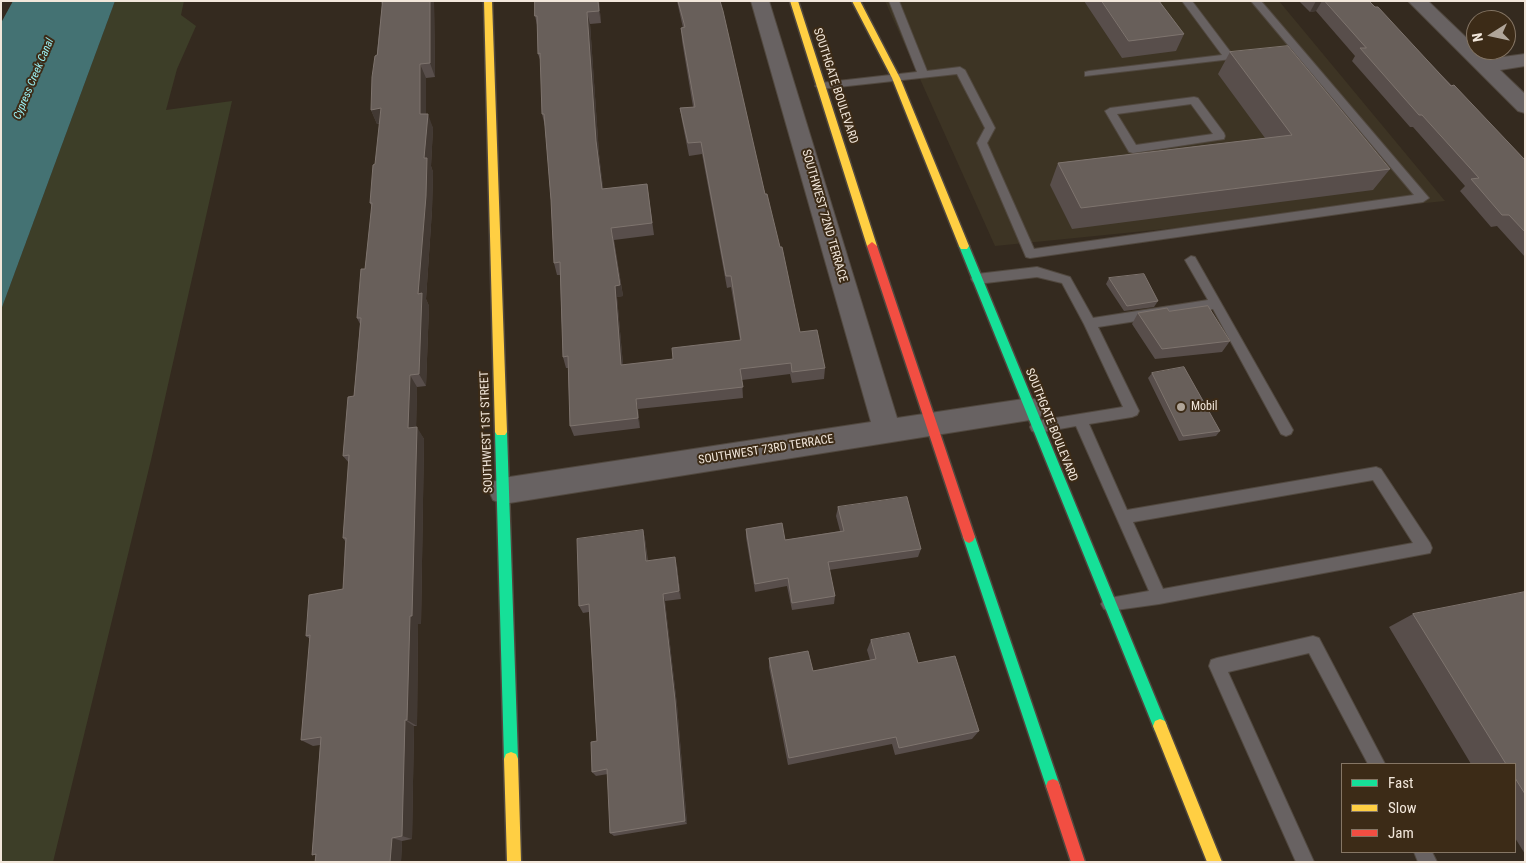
<!DOCTYPE html>
<style>
body{margin:0}
#map{position:relative;width:1526px;height:863px;overflow:hidden;background:#342a1f;font-family:"Roboto Condensed",sans-serif}
canvas{display:block}
.frame{position:absolute;inset:0;border:2px solid #f2e7db;pointer-events:none}
.legend{position:absolute;left:1341px;top:763px;width:175px;height:90px;box-sizing:border-box;background:#3c2b17;border:1px solid #857665;margin:0;padding:6px 9px;list-style:none;font-size:15px;color:#f2e7db}
.legend li{display:flex;align-items:center;gap:10px;height:25px}
.legend b{width:25px;border:1px solid #857665}
.north{position:absolute;left:1466px;top:10px;width:50px;height:50px;box-sizing:border-box;background:#3c2b17;border:1px solid #857665;border-radius:50%;rotate:260deg;font-size:14px;font-weight:700;line-height:20px;text-align:center;color:#f2e7db}
.north::after{content:'';display:block;margin:auto;width:18px;height:22px;background:#b0a599;clip-path:polygon(50% 0,100% 100%,50% 72%,0 100%)}
</style>
<div id="map">
<canvas width="1526" height="863"></canvas>
<div class="frame"></div>
<ul class="legend">
<li><b style="height:6px;background:#16e098"></b>Fast</li>
<li><b style="height:6px;background:#ffcf43"></b>Slow</li>
<li><b style="height:6px;background:#f24e42"></b>Jam</li>
</ul>
<div class="north">N</div>
</div>
<script>
const context = document.querySelector('canvas').getContext('2d');
context.lineJoin = 'round';
function paint(path, color) { context.fillStyle = color; context.fill(path, 'evenodd'); }
function trace(path, color, width, dash) { context.strokeStyle = color; context.lineWidth = width; context.lineCap = dash ? 'butt' : 'round'; context.setLineDash(dash || []); context.stroke(path); }
function write(font, color, halo, rows, align = 'center') {
  context.font = font + ' "Roboto Condensed",sans-serif'; context.lineWidth = 4; context.setLineDash([]); context.textBaseline = 'middle'; context.strokeStyle = halo; context.fillStyle = color; for (const [text, x, y, turn = 0] of rows) {
    context.save(); context.translate(x, y); context.rotate((+turn || 0) * Math.PI / 180); context.textAlign = isNaN(turn) ? turn : align; if (halo) context.strokeText(text, 0, 0); context.fillText(text, 0, 0); context.restore();
  }
}
paint(new Path2D(`
 M885,1H1279L1445,201L995,246Z`), '#3d3424');
paint(new Path2D(`
 M115,1H184L181,15L196,26L177,69L166,110L232,101L151,460L53,862H1V310Z`), '#3d3e28');
paint(new Path2D(`
 M13,1H115L1,310V23Z`), '#447273');
const lane = new Path2D(`
 M889,1H899L927,71L960,67L965,70L995,128L987,143L1034,249L1414,195L1251,1H1261L1429,198L1423,202L1030,258L1026,257L977,143L985,128L957,74L820,89L815,86L820,83L917,72Z
 M1182,1H1192L1232,54L1245,52L1250,55L1249,57L1085,76V72L1089,71L1222,55Z
 M1194,97L1198,98L1224,133L1225,136L1224,139L1133,153L1129,152L1105,111L1110,108ZM1191,104L1213,134L1136,145L1117,114Z
 M1191,256L1195,257L1293,430L1291,434L1286,436L1281,434L1213,309L1098,327L1139,411L1137,415L1132,417L1089,424L1127,510L1376,467L1381,469L1430,543L1432,548L1430,553L1159,604L1109,611L1104,609L1101,604L1104,599L1149,591L1076,426L1037,433L1032,431L1030,427L1032,423L1037,421L1123,407L1084,324L1062,283L1037,277L977,284L973,282L971,279L973,276L977,274L1037,267L1070,277L1093,318L1208,300L1185,260ZM1373,480L1413,543L1163,589L1133,522Z
 M1313,636L1319,638L1385,764H1368L1309,653L1228,672L1314,862H1296L1209,666L1211,660L1217,658Z
 M1414,852H1432L1437,862H1418Z`);
const street = new Path2D(`
 M751,1H769L897,418L1030,398L1040,401L1044,409L1040,417L1030,420L503,504L493,500L489,491L493,482L503,478L871,422Z
 M1408,1H1428L1476,47V50H1479L1488,59L1525,54V66L1500,70L1525,94V113L1518,111Z`);
const fast = new Path2D(`
 M964,242L969,246L1167,726L1165,731L1160,733L1155,731L1153,726L959,246Z
 M501,427L505,429L507,432L518,759L516,764L511,766L506,764L504,759L495,432L497,429Z
 M969,531L973,533L975,537L1060,786L1058,791L1053,793L1048,791L1046,786L963,537L965,533Z`);
const slow = new Path2D(`
 M484,1H492L507,432L505,435H497L495,432Z
 M790,1H798L877,246L875,249H869L867,246Z
 M852,1H860L900,78L969,246L967,249H961L959,246L892,78Z
 M1160,719L1165,721L1222,862H1207L1153,726L1155,721Z
 M511,752L516,754L518,759L521,862H507L504,759L506,754Z`);
const jam = new Path2D(`
 M872,242L877,246L975,537L973,541L969,543L965,541L963,537L867,246Z
 M1053,779L1058,781L1060,786L1085,862H1071L1046,786L1048,781Z`);
trace(lane, '#51483f', 2);
trace(street, '#51483f', 2);
trace(fast, '#51483f', 3);
trace(slow, '#51483f', 3);
trace(jam, '#51483f', 3);
paint(lane, '#686262');
paint(street, '#686262');
paint(fast, '#16e098');
paint(slow, '#ffcf43');
paint(jam, '#f24e42');
paint(new Path2D(`
 M381,1H434L435,77L426,78V114L433,128L431,166L433,172L432,210L426,299L429,306L426,386L417,387L416,427L424,439L421,624H418L417,726H414L412,839L402,841L401,862H315L316,855H312L320,745L313,746L301,740L310,639L306,636L343,589L345,541L343,538L349,463L343,456L354,396L360,324L357,318L365,269L372,207L370,203L380,124H377L371,110L382,5Z
 M599,1L601,23L590,24L599,154L603,189L647,184L654,235L614,240L623,296L617,297L623,365L673,359L740,340L731,287L727,288L702,154L689,156L682,121L680,108L693,107L682,41L681,28H683L677,1H720L765,194L800,332L825,368L824,379L792,383L790,374L742,380L743,398L638,409L640,428L574,436L570,426L568,368H566L563,357L560,275H557L554,263L551,200L545,126L542,114L541,62L538,54L537,25L535,16Z
 M1084,1H1159L1184,34L1176,51L1122,58Z
 M1299,1H1369L1525,160V257L1497,226L1491,227L1460,191L1465,186L1413,127H1410L1352,61L1355,56L1316,11L1310,12Z
 M1230,52L1390,169L1373,190L1072,229L1050,185L1058,163L1265,138L1218,74Z
 M1109,278L1158,301L1154,307L1124,311L1106,284Z
 M1169,311L1230,341L1222,352L1155,359L1132,324L1138,313Z
 M1152,373L1220,431L1216,436L1179,441L1148,378Z
 M838,507L921,549L918,557L829,570L835,596L834,604L792,610L787,586L755,592L746,537V529L785,540L840,531L836,516Z
 M643,530L645,539L648,561L677,566L681,599L665,601L677,705L687,824L614,836L610,833L608,774L596,776L592,772L597,741L589,612L583,613L579,606Z
 M1525,592V854L1515,838V764H1471L1389,627L1413,614Z
 M871,640L918,663L979,731L972,739L895,755L892,744L788,765L769,667V658L813,671L870,660L867,650Z`), '#584e4b');
paint(new Path2D(`
 M430,1H434L435,77L430,63Z
 M598,1H599L601,23L599,11Z
 M1316,1H1322L1316,11L1310,12Z
 M587,12L590,24L599,154L605,201L602,189L596,141Z
 M420,64L426,78V128L420,114Z
 M381,108L388,122L377,124L371,110Z
 M428,114L433,128L431,166L433,172L432,210L426,299L429,306L426,386L419,374L418,294L424,158Z
 M611,228L623,296L617,297L624,376L621,365Z
 M410,375L417,387L416,440L408,428Z
 M636,399L638,409L640,428L638,418Z
 M417,427L424,439L421,624H418L417,726L407,720L410,616Z
 M643,530L645,539L648,569L646,561Z
 M675,557L677,566L681,599L679,591Z
 M663,594L665,601L677,705L687,824L685,821Z
 M405,720L414,726L412,839L402,836Z
 M392,838L402,841L401,862H390Z`), '#423933');
const building = new Path2D(`
 M383,1H430V63L420,64V114H428L424,158H427L426,196L418,294L422,293L419,374L410,375L408,428L417,427L412,616H410L407,720H405L402,836L392,838L390,862H315L316,854L312,855L321,737L301,740L310,635L306,636L309,595L343,589L346,538H343L349,455L343,456L348,397L354,396L361,318H357L361,269H365L372,203H370L373,165L375,164L381,108L371,110L372,77L375,56L377,55Z
 M535,1H598L599,11L587,12L596,141L602,189L647,184L652,223L611,228L620,285L615,286L621,365L673,359L672,348L741,340L731,276H726L701,142L688,143L680,108L695,107L681,28L685,27L678,1H720L723,11L765,194H767L780,247H782L800,332L817,330L825,368L792,372L791,363L740,369L743,387L636,399L638,418L570,426L568,356L563,357L560,262L554,263L551,200L544,114H542L540,53L538,54L537,16H535Z
 M1102,1H1159L1184,34L1129,41Z
 M1325,1H1369L1375,7H1378L1451,86L1454,85L1525,160V232L1509,215H1502L1471,179L1479,178L1422,115H1419L1360,48H1366Z
 M1288,46L1390,169L1081,208L1058,163L1292,135L1230,52Z
 M1144,274L1158,301L1127,306L1109,278Z
 M1208,306L1230,341L1162,349L1138,313L1167,308L1169,311Z
 M1184,367L1220,431L1183,436L1152,373Z
 M907,497L921,549L828,562L835,596L792,603L788,578L755,584L746,529L782,523L785,540L844,531L838,507Z
 M643,530L646,561L675,557L679,591L663,594L675,700L685,821L610,833L607,769L592,772L591,742L597,741L589,604L579,606L577,539Z
 M1525,592V794L1515,778V764H1506L1413,614Z
 M909,633L918,663L955,656L979,731L899,748L896,737L789,758L769,658L808,651L813,671L876,659L871,640Z`);
paint(building, '#685f5a');
trace(building, '#7e746e', 1);
for (const [x, y, r, color] of [
 [1181,407,5,"#b0a599"]
]) { const dot = new Path2D(); dot.arc(x, y, r, 0, 2 * Math.PI); context.fillStyle = color; context.fill(dot); trace(dot, '#3c2b17', 2); }
write('italic 11px', '#9bf3f7', '#3c2b17', [
 ["Cypress Creek Canal",34,79,-67]
]);
write('12px', '#f2e7db', '#3c2b17', [
 ["SOUTHGATE BOULEVARD",835,86,72],
 ["SOUTHWEST 72ND TERRACE",824,216,74],
 ["SOUTHGATE BOULEVARD",1051,425,68],
 ["SOUTHWEST 1ST STREET",487,432,-92],
 ["SOUTHWEST 73RD TERRACE",766,450,-9]
]);
write('12px', '#f2e7db', '#3c2b17', [
 ["Mobil",1191,407]
], 'left');
</script>
